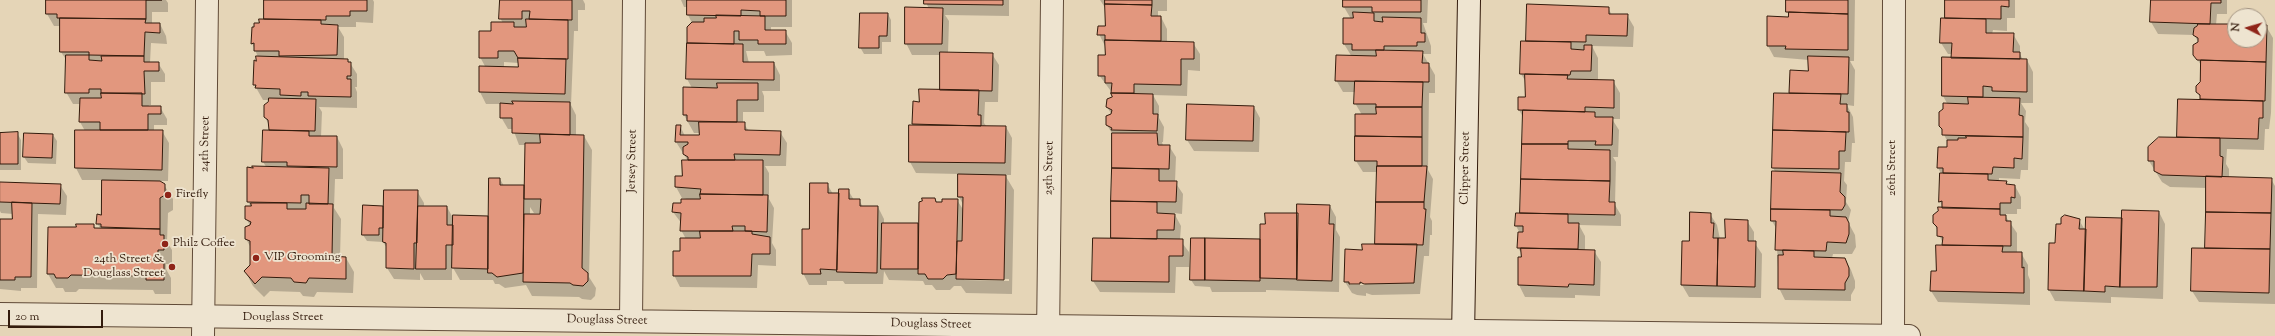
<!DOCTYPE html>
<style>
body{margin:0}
#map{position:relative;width:2275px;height:336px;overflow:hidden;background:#e5d5b7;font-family:"Sorts Mill Goudy",serif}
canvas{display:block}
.north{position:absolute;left:2227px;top:8px;width:40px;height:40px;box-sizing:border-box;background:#eee4d0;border:1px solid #a39482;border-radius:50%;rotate:275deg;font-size:11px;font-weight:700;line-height:16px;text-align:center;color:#331b0c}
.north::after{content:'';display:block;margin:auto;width:14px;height:18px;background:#8f2418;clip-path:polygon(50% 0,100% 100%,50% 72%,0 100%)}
.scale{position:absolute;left:8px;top:310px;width:95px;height:18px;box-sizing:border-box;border:2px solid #331b0c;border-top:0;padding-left:5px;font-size:12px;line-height:14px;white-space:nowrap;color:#331b0c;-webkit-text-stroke:3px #eee4d0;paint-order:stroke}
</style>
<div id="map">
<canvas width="2275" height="336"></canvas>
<div class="north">N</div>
<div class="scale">20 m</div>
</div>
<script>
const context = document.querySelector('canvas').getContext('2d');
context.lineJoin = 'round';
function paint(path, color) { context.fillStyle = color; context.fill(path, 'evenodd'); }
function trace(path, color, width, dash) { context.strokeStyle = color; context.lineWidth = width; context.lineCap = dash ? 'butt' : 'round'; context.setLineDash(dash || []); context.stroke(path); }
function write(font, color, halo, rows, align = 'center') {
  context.font = font + ' "Sorts Mill Goudy",serif'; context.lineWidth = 3.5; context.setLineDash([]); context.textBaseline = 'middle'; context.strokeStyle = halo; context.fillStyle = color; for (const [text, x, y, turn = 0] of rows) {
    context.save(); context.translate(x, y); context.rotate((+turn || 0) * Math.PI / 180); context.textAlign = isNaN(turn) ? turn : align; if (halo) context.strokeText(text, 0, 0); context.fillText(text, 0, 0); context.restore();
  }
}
paint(new Path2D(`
 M47,0H166L168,3V12H152V24H160L166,36L167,44L151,43L150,63H158L165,74V82H151V105H149L148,107H160L167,119V125H154V131H162L169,143L168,181H158L164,185L173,199V210L168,213L167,242L172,250V264H166V269L171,278V294H155L153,290L79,289L76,292H65L63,288H56L48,274L77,228L94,225L95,229L100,228L97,223L102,216L103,180H82L76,168V131H85L80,122L81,104H73L66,92L67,61L61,52V26H54L47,14Z
 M265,0H373L374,2L373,23L356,22V27H338L344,37V60L350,63L357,74V87H355L357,92V108L319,107L322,112L321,137H337L343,149V179H335L334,208L341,219L340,258H346L354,272L353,293L317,292L314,297L303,296L300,292L270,291L264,297L253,286L245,271L251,265V248L246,239L250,226L246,218L251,207L248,202V168H267L263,162L270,132L269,125L265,117L270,100H263L254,84L258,57L252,43L260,24L265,20Z
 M501,0H583L585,4V10H578V31H574L571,105L576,115V136H584L592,150L589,277L596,288L595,296L591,300L582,299L579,297L532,296L526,285L505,288L499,284H495L493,280H460L452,266V280H424L420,273V280L394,279L387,268V248L383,242L367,241L363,235L383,207L384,210L417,191L424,203V207H447L454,220V216L489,217L500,179L504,186H524L526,189V145H519L513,129H508L501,117V104H486L480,92V67L486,68L480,57L492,32L503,23L500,18ZM504,62L519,63V68H504ZM530,207L534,213H541V215H530Z
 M681,0H792V27H771V31H785L792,43V55L766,56L764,51H746L749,63H774L780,75V91H762L764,96V112H743V123L749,131L780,132L787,143L786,166H765L769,173V199L774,208L772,243L776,250V266L758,265L757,288L680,287L674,275L686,239L681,230L682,224L673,212L687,199L682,198L676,187L683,177L688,161L676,142L680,126L685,136H700V133H694L684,115L692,88L687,79L688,28L692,23L688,15V7H684Z
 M925,0H1009V16L945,15L949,21L948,53L992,54L999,65L998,102H985L984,123L987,127H1006L1012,138L1011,175H1005L1014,190L1012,294L966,293L961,286H954L950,290H936L932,285H925L923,281L889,280L884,271L883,284H845L843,281H827V285H809L803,273L810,230L827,184L833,194H840L848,190L854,200H859L863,207H878L884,219V224H919L935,199L937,203L957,200L964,211V206L959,197V174L916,173L910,162L914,102L920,103L941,91V55H912L906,43L929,9ZM964,278L1009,279V281L964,280Z
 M1100,0H1167V11H1158V17H1161L1167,29V42L1193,43L1200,54V71L1188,70L1187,96L1153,95L1159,106V118L1164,127L1163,142H1162L1163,146H1169L1176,157L1175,182L1183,194L1182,214L1174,213L1181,226L1180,240L1189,252V267H1176L1175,293L1100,292L1093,281L1112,239L1113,135L1107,125L1112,115L1107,107L1113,94L1099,75L1106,56L1105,46L1099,34L1106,27V9Z
 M1344,0H1428L1427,23H1423L1431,46V54H1423L1435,75V93H1429L1428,170L1433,179L1430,217L1432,221V235H1430L1429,256H1424L1420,294L1372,295L1366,293V296L1357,295L1352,293L1345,282L1362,251L1376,245L1377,172H1363L1356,161L1362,115L1355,103V92H1343L1336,80L1352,57L1344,44L1351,19L1344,7ZM1350,283H1365V285H1350Z
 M1787,0H1855L1854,61H1850L1855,70L1854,106L1847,105L1853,117L1855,143H1852L1851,162H1845L1844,181L1847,185L1846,202L1851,210L1848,222L1855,235L1856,247L1852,254H1833L1832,258L1845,259L1851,270L1855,281V288L1851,295V301L1785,300L1779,288L1776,228L1772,221L1773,172L1776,173L1773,168L1775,94H1790L1791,71L1809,72V60L1774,57L1768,46L1789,18Z
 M1946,0H2015V18H2007V31L1993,30L1992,34H2013L2020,46V54L2023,60H2027L2033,72V103H2021L2026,111L2025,122L2029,128L2028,170H2021L2020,179L1999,178V182H2006L2008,186H2015L2021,197V209H2017V214H2006V217L2017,233V253H2021L2028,265V275L2030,280V305L1938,302L1931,291L1944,246L1934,223L1943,209L1940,201L1941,173L1938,168L1939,148H1948V143L1940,126L1944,109L1948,105L1943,96V58L1952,59V54H1948L1941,43L1946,19Z
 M2152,0H2227V14H2217L2216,25H2235V40H2259V26H2266L2273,38L2271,113L2269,129H2265L2264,150L2227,149L2226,164L2229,169V178L2271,179L2275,186V304L2199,302L2192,291L2206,249L2207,188L2170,187L2162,182L2149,161L2178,138L2179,100H2202L2197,92L2204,70L2194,54L2199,43L2194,35L2158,34L2151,22Z
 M1528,5L1608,8L1612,15H1627L1634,27L1633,47L1592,46L1598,58V81H1613L1620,93V119H1612L1619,130L1618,157H1613L1616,162L1615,205L1621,215V226L1579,225L1585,236V251H1594L1601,262L1600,296L1575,295V298L1525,297L1519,285V258H1522V254L1518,248L1520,233L1516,226L1521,214L1523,117L1519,110L1526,98V82L1521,74L1527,42Z
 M888,14L891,20V42H882V54H864L860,47Z
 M1254,107L1260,118L1259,152L1194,151L1187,140Z
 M17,133L21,140V170H0V134Z
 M53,135L57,141L56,164L28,163L24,157Z
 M0,183L60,185L67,196L66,215L38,214L37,288H21V291L0,289V219L13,220V214L1,213L0,211Z
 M1330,206L1336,217V230L1340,237L1339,292L1266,290V292H1212L1210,287L1195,286L1191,280L1261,240L1299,214Z
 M2159,212L2165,224L2163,299L2111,297V303L2055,301L2049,290L2056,244L2066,216L2079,220L2085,230L2123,219Z
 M1710,214L1717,225L1720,239H1726L1747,221L1754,232V242L1762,254L1761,298L1689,297L1682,285L1683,242H1690Z`), '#0003');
const building = new Path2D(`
 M46,0H162H146V19L57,18V14H46Z
 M264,0H367V11H350V16H326V20L264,19Z
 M500,0H572V20L529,19L530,11H522V19H499Z
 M687,0H786V16H760V11L741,10V16L687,15Z
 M924,0H1003V5L924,4Z
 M1105,0H1152V5L1105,4Z
 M1343,0H1421V12H1372V7H1343Z
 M1786,0H1848V14L1786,12Z
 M1945,0H2009V7L2001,6V19L1945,18Z
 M2151,0H2221V3H2211L2210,24L2150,22Z
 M1105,4L1152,5L1151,16H1161V41L1105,40V35H1097L1098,26H1105Z
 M1527,4L1609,7V14H1628L1627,36L1586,35V42L1526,41Z
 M905,7L943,8L942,44H905Z
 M1353,12L1374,13V21L1383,22L1382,17L1421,18V33H1425V42H1417V46H1384V50H1352V44H1343V18H1353Z
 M1789,12L1848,14V50L1785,49L1786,46H1767V16L1788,17Z
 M860,13H888L887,36H879V48H859Z
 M716,15L765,16V30H786V44H758V40H739V31H734V44L687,43V27L692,22H704V18H716Z
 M60,18L146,19L145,23H160V33L145,32L144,56L89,55V52H60Z
 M1941,18L1986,19V33H2014L2013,52H2020V59L1951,58L1952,43H1940Z
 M259,19L321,20V24L338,25L337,55L279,56V51H254V43L251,44L252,27H254V23H259Z
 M526,19L568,20V59L518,58L514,51H498V58H479V31H491V22H514V27H526Z
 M2198,24H2235V40H2259V25H2267L2266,62L2197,60L2193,55V45L2198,42V38L2193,35L2194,28L2197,26Z
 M1105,40L1194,42V59H1181V85L1134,84V93H1111L1112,83H1105V76H1098V55H1105Z
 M1521,41L1571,42V49L1584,50V45H1592L1591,71H1571L1570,75L1520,74Z
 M687,43L743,44V62H774V80L686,79Z
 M1376,50L1423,51L1422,63H1429V82L1335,81L1336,55L1376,56Z
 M940,52L993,53L992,91L940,90Z
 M66,55H89V60L102,61L101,56H144V62H159V71H144L145,94L101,93V89H89V93H65Z
 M256,56L348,59V62H351V76H347V79H351V97L308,96V92H301V96L280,95V89L255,88L256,85H253L254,60L256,61Z
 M1808,56L1849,57L1848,94L1789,93L1790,70L1808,71Z
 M1942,57L2027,59V92L1992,91V87L1983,86V97L1942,96Z
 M518,58L566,59L565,94L479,92V66L518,67Z
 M2201,60L2266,62L2265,101L2200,99V95L2196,92V86L2200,82Z
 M1525,74L1568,75L1567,79L1614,80V108L1585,107V112L1518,110V97H1525Z
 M1355,81L1423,82L1422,107H1376V104H1354Z
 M717,83H758V100H737V122L687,121V115H683V87L717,88Z
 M919,89L979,90L978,115H981V126L912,124L913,101L919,102Z
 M101,93H142V106H161V114H148V130H100V122H79L80,98H101Z
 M1111,93L1153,94V114H1158L1157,131L1111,130L1112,128L1106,125V116L1111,114L1112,110L1106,107L1107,99L1112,97Z
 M1774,93L1841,94L1840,104H1847V112H1849V132L1773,130Z
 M1968,97L2020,98L2019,115L2023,116V137L1942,135V129L1939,126V112L1943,109V103L1968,104Z
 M269,98L316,99L315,131L269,130L268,120L264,117V105L268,102Z
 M2178,99L2263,101V118H2259L2258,139L2177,137Z
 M512,101L570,102V135L512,133V118H500V103L513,104Z
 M1187,104L1254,106L1253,141L1186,140Z
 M1376,107H1422V137L1355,136V114H1376Z
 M1523,110L1595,112V117H1613L1612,145H1595L1596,141H1568V144H1522Z
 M699,122H745V130L781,131L780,155L734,154L735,160H688V157L683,154V147L688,144V142H675L676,125H681L680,135H699Z
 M909,125L1006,126L1005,163L909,162Z
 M75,130H163L162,170L75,168Z
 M263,130L309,131V136H337V167L287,166V162H262Z
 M1773,130L1846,132L1845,151H1839V169L1772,168Z
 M18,132V164H0V133Z
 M24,133L53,134L52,158L23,157Z
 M1112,133H1157L1158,145H1170L1169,169L1112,168Z
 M540,134L584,135L582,268L588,273V281L583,286L573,285L570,283L523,282L524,214H540L541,199H524L525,143H540Z
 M1355,136L1422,137V166H1377V161H1355Z
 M1966,136L2023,137L2022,159L2014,158V168L1993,167L1992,174L1943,173V168H1937L1938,147H1947V140H1958V138H1966Z
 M2159,137L2220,138V156L2223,157L2222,177L2162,175L2154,171V161H2148V147Z
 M1522,144H1568V149L1610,150V181L1521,179Z
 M682,160H763V195L700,194L701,189L675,187V176H682Z
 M252,166L329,168L328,204H309V195H301V203L247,202V167L253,168Z
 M1377,166H1427L1424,202H1376Z
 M1112,168L1159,169V181H1177L1176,202L1111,201Z
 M1772,171L1841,173L1840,192L1845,197V205L1842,210L1771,209Z
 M1940,173L1988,174V180L2007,181L2006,184L2015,185V198L2011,197V203H2000V209L1942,208V201L1939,202Z
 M958,174L1006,175L1004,280L956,279L957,241H962L963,197H958Z
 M2206,176L2272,178L2271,213L2206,212Z
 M489,178H500V185H524L523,273L497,277L492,273H488Z
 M1521,179L1610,181L1609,202H1615V215L1520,213Z
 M102,180L160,181L165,184V195L160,198V229L101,227V224H96L97,214L101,215Z
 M0,182L61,184L60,204L0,202Z
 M810,183H828V193H839L837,270L820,269L821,274H802V229H809Z
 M839,189H849V199H860V206H878L877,273L837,272Z
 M384,190H418L417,243H414V269L386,268V243L383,242Z
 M700,194L768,195L767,232L745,231V226H732L733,231H680L681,213L672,212L673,203H681V199H700Z
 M922,198H935L936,202H942V199H958L956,274L947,275L943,279H928L925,274H918L919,202L922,201Z
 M1111,201L1157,202V213L1175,214L1174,230H1157V239L1111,238Z
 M12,202L32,203L31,277H15V280H0V219H12Z
 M1376,202H1424V209H1426L1423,245L1375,244Z
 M251,203H287V209H306V203L333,204L332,256L346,257V279L309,278L306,283L294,282L291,278L262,277L255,284L244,271L250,265V241L245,239V227L250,225L251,222L245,219V206H251Z
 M1297,204L1330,205L1329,224H1334L1332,281L1297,280Z
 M363,205L383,206V228H379V235H362Z
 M418,206H447V225H453V245H446V269H416Z
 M1938,207L2000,209V215H2006V221H2011V246L1942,245L1943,237L1937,236V227L1933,223V215L1938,211Z
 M1771,209L1830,210V216L1846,217L1849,223V234L1846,243L1827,242L1826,251L1775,250L1776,221H1771Z
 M2122,210L2159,211L2157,287H2120Z
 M1690,212L1711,213V223H1714L1713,238H1718L1717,286L1681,285L1682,241H1689Z
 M2206,212L2271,213L2270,249L2205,248Z
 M1265,213H1298L1297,279L1260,278V224H1265Z
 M1516,213L1568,214V223H1579L1578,249L1517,248L1518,232H1523V226H1515Z
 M453,215L488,216V269L452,268Z
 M2065,215L2080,219L2079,229H2086L2084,291L2048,290L2049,243H2055L2056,224H2061V218Z
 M2086,217L2122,218L2120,287L2105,286V292L2084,291Z
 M1725,219L1748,220V241H1756L1755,287L1717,286L1718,238H1725Z
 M882,223H918V269H881Z
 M76,224H94V228L160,229V235H164V250H158V262L164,263V280H146V276L71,275L68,278H56L54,274H47L48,227H76Z
 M700,231H752V234L770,237V254H752L751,276H673V251H680V238H700Z
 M1093,238L1183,239V256H1169V282L1092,281Z
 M1191,238H1205V280H1190Z
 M1205,238L1260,239V281L1205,280Z
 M1362,244H1417L1414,283L1364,284L1360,282V284H1349V282H1344L1345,249L1362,250Z
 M1936,245L2003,246L2002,252H2022V268L2024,267V293L1930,291L1931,271H1936Z
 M1521,248L1595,250L1594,285L1569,284L1568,287L1518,285V257H1521Z
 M2192,248L2270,249L2269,293L2191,291Z
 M1783,250L1814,251V257L1845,258L1849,268V276L1845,283V290L1778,289V255H1783Z`);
paint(building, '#e2977e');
trace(building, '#331b0c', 1);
const street = new Path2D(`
 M0,314L1909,336
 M631,321L634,0
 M203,336L207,0
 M1048,336L1052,0
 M1893,336L1894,0`);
const secondary = new Path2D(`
 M1463,336L1469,0`);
trace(street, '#604a37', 24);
trace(secondary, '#331b0c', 24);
trace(street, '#eee4d0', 22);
trace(secondary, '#eee4d0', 22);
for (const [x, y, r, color] of [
 [168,195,4,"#8f2418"],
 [165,244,4,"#8f2418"],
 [256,258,4,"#8f2418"],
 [172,267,4,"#8f2418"]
]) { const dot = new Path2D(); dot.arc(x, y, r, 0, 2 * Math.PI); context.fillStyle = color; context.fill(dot); trace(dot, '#eee4d0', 1.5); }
write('12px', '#331b0c', '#eee4d0', [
 ["24th Street",206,144,-89],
 ["Jersey Street",633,161,-89],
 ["25th Street",1050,168,-89],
 ["Clipper Street",1466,168,-89],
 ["26th Street",1893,168,-90],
 ["Douglass Street",283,318],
 ["Douglass Street",607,321,1],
 ["Douglass Street",931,325,1]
]);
write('12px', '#331b0c', '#eee4d0', [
 ["Firefly",176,195],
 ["Philz Coffee",173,244],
 ["VIP Grooming",264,258],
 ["24th Street &",164,260,"right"],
 ["Douglass Street",164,274,"right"]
], 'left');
</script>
